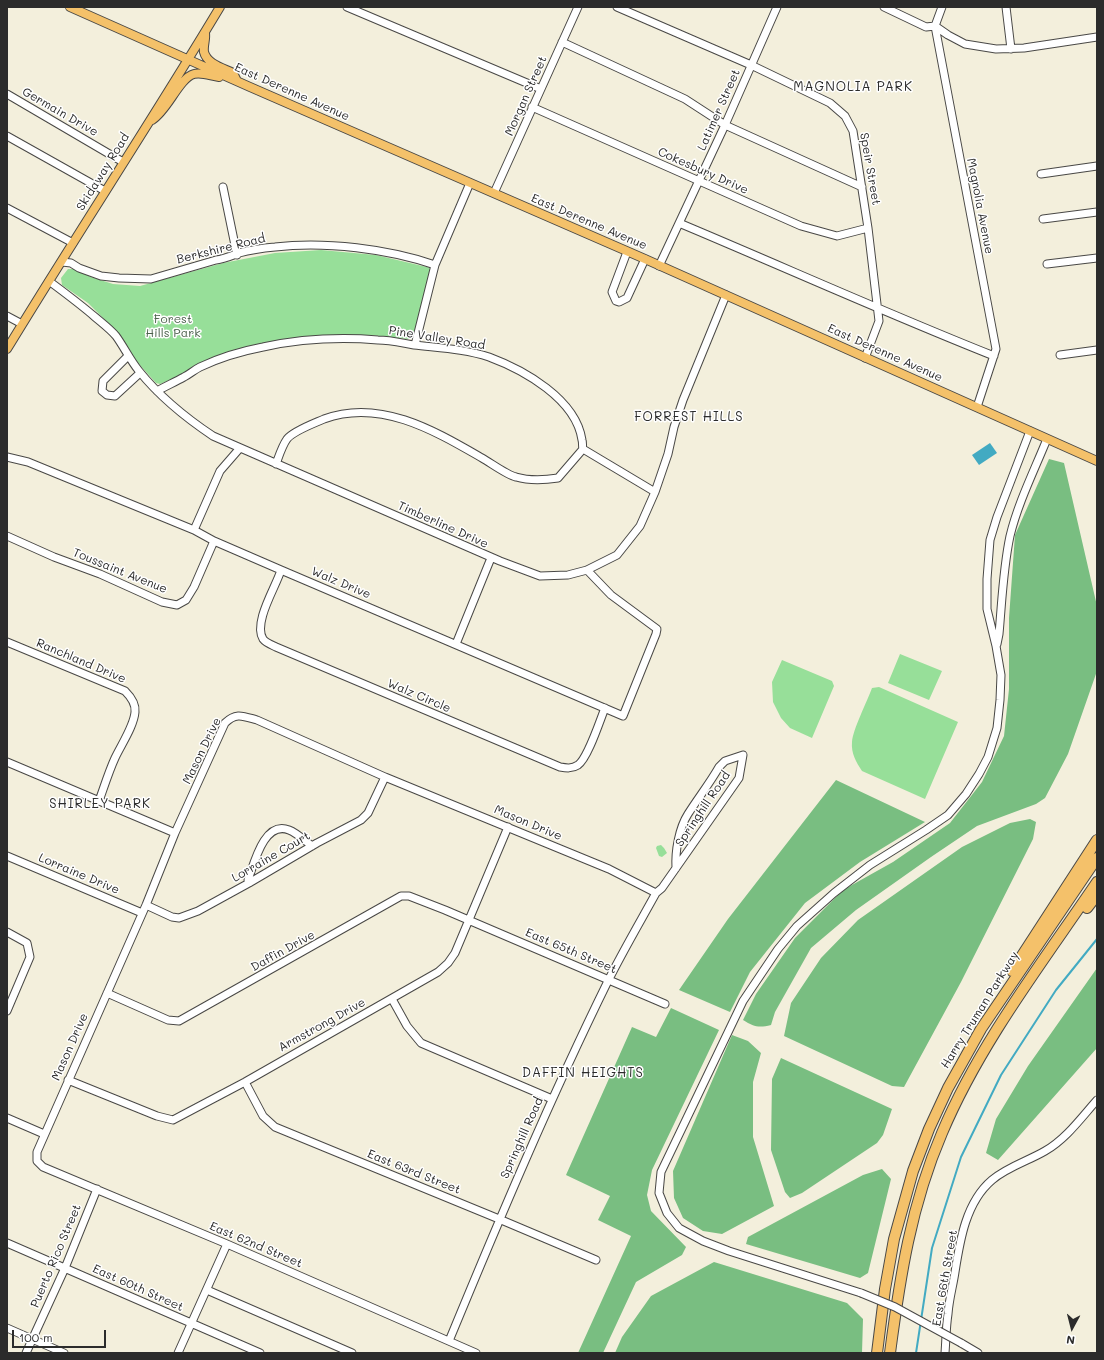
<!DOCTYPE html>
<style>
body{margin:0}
#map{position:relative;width:1104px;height:1360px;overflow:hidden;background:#f3efdc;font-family:Mali,sans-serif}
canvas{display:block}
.frame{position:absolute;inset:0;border:8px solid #2b2b2b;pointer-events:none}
.north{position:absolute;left:1052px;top:1308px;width:40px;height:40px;-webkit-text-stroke:3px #fff;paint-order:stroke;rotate:187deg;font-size:11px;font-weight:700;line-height:16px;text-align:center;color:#2b2b2b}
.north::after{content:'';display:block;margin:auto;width:14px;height:18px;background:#2b2b2b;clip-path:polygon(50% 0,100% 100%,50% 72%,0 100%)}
.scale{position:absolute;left:12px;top:1330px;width:94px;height:18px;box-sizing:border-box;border:2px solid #2b2b2b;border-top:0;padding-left:5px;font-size:12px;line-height:14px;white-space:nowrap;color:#2b2b2b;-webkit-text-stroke:3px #fff;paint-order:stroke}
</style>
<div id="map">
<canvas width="1104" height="1360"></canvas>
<div class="frame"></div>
<div class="north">N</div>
<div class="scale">100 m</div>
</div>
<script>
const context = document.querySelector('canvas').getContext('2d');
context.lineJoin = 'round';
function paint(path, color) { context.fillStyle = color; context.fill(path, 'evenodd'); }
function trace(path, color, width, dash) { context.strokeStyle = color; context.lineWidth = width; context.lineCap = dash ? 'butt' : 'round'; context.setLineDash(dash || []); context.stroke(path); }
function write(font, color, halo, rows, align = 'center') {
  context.font = font + ' Mali,sans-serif'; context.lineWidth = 3; context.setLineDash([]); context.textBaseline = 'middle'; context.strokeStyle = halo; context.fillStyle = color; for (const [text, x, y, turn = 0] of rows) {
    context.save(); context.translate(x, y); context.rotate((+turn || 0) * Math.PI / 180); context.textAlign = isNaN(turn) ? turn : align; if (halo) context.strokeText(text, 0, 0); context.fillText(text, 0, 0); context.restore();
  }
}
paint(new Path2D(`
 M321,250L376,255L431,268L413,338L408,339L370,335L322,337L212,362L160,384L156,383L137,362L112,327L88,303L62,285L61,278L68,269H74L91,277L113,284L140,286L223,263L275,253Z
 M900,654L942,671L929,700L888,683Z
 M782,660L832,681L834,686L812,738L790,728L781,718L773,702L772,682Z
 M879,687L958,722L925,799L862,771C856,762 851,753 852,742C853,729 867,702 872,688Z
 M661,845L664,848L667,853L662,857L659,856L656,848L657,846Z`), '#97df99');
paint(new Path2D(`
 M1049,459L1064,463L1097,606V671L1068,754L1045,798L1036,804L977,826L931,857L856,910L811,948L775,1012L771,1025C759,1028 754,1027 743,1020L756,994L795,938L843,890L893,862L950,823L982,782L1004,736L1009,689V618L1015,535Z
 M836,780L925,822L860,862L805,903L750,972L730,1012L679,990L728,919Z
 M1030,819L1036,822L1033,839L961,982L904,1087L892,1086L784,1036L791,1003L821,958L858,920L962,847L1010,823Z
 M1097,968V1048L998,1160L986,1153L996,1119L1028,1066Z
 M671,1008L719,1030L652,1170L647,1195L651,1211L686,1247L682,1255L636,1282L603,1353H578L631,1236L598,1220L610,1196L566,1175L632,1027L656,1037Z
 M732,1035L748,1041L761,1053L753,1082V1137L774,1206L722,1234L703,1231L683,1218L674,1198L673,1171Z
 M781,1058L892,1109L883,1135L877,1143L802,1193L790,1198L785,1192L771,1150L772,1079Z
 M882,1169L891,1179L868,1273L860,1278L746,1244L748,1237L863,1175Z
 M714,1262L847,1303L863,1319L862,1353H615L622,1337L651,1296Z`), '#79be81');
paint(new Path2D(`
 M990,443L997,453L979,465L972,455Z`), '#42aac2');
trace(new Path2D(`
 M916,1353L932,1248L961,1157L1001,1075L1056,990L1097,939`), '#42aac2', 2);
const minor = new Path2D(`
 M347,7L541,89
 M617,7L751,65L830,103L845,116L853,131L868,228L879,321L865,358
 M884,7L926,27L935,26L948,35L965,44L996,49L1024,48L1097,37
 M942,7L935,26L996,349L977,407
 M1006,7L1011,49
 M562,42L685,99L725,125L862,187
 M7,94L123,162
 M532,107L801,226L837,236L868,228
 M7,136L105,191
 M1041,174L1097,166
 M223,187L237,255
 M494,193L578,7
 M7,208L73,243
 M1043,219L1097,212
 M679,223C784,267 888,314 994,356
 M627,252L612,292L616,301L619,302L627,298L645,259
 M62,262L71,263L79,268L101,276L119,278L151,279L216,260C224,259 231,256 239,253C250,250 264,248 275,247C325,241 389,249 435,265
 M1047,264L1097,258
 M659,266L725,125L777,7
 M49,281C65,293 80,304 95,317C102,323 110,329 116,336C124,347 130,360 139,371C160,397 186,418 213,436L500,561L540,576L568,575L587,570L617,555L640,526L655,492L668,454L674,427L683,400L726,295
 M7,316L22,324
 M415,345L435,265L470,183
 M1060,355L1097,350
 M128,356L103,381L102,391L107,395L115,396L140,373
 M157,391C166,386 175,382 184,377C190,374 194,370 200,367C219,358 242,351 263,347C300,339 340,337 378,340C390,340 402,343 414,345C439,348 465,349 489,357C524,370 576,399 582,440C583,443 582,446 583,449L558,478C545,480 530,481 516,477C507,475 491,463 482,458C435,431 380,398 324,419C315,423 293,431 287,439C282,446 279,456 276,464
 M583,449L655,492
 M7,457L28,462L194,530L214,541L281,570L623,716L656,634L657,629L611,595L587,570
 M194,530L220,471L240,448
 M7,536L54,557L100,574L162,602L177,605L186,600L194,587L214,541
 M281,570C276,587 253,622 263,639C266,643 272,645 276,647L560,767C566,768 572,769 578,765C588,758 600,720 605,708
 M7,642L125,691C131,697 136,704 135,712C134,726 121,745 115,758C109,771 104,787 99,801
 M456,644L491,558
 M997,644L999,634C1002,601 1003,569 1010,536C1018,503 1034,471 1047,439
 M7,762L175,833
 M7,856L142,913
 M249,883L248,880C254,864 264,820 289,830C297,833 305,841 312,846
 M146,905L172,917L179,918L198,911L249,883L317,843L361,820L368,813L385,777
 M7,932L27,943L30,957L7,1011
 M107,993L168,1020L179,1021L401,896H409L445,910L665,1004
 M392,999L407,1026L421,1043L552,1099
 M68,1080L157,1116L173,1120L245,1082L438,972L448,963L455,953L508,827
 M245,1082L263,1116L275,1127L499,1219L596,1260
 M7,1118L44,1134
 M7,1243L260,1353
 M207,1290L352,1353
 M861,1293L729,1251L703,1241L679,1228L667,1213L659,1193L661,1172L743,1001L778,949L797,926L834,893L870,865L926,830L948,815L966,794L979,774L988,757L997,728L1000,700L1001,675L996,646L987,609V579L990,540L997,517L1030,431
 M7,1328L64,1353
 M449,1341C499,1220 550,1099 608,981C623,951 640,922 656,893L662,888L739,778L743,755L725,761L719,767C710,783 698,798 688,814C679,828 675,851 676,868
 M961,1343L978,1353
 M26,1353L65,1268L97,1189
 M178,1353L227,1244
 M476,1353L227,1244L43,1167L37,1161V1152L146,905L175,833L225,723C236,712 243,716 257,720L385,777L609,869L656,893
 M945,1353C946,1340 946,1327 948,1314C949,1299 953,1286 955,1272C960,1240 966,1202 992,1180C1007,1167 1028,1161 1045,1151C1066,1139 1081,1118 1097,1100`);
const major = new Path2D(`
 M70,7L250,87L645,259L1097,461
 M205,33C206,39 203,46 204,52C207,64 223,68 233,73L237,81
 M152,120C168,110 179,78 194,74C202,72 211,76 219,77
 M7,349C77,234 151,122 220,7`);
const highway = new Path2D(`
 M1087,908L1097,895
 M1012,971L1097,840
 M877,1353L885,1289L894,1239L913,1171L929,1129L948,1088L981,1029L1097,858
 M890,1353C900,1277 911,1205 942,1133C980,1043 1042,963 1097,882`);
trace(minor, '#494846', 9);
trace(major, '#494846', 10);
trace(highway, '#494846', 12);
trace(minor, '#fff', 7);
trace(major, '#f4c16a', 8);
trace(highway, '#f4c16a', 10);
const minorBridge = new Path2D(`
 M861,1293L895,1307L961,1343`);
trace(minorBridge, '#494846', 9, []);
trace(minorBridge, '#fff', 7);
write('12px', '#2b2b2b', '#fff', [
 ["East Derenne Avenue",292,92,24],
 ["Morgan Street",526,96,-66],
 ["Latimer Street",719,110,-66],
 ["Germain Drive",60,112,30],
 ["Speir Street",870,169,80],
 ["Cokesbury Drive",703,171,24],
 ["Skidaway Road",103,172,-58],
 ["Magnolia Avenue",980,206,79],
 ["East Derenne Avenue",589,222,23],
 ["Berkshire Road",221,249,-14],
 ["Pine Valley Road",437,338,9],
 ["East Derenne Avenue",885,353,24],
 ["Timberline Drive",443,525,24],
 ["Toussaint Avenue",120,571,22],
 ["Walz Drive",341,583,23],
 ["Ranchland Drive",81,661,23],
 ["Walz Circle",419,696,23],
 ["Mason Drive",202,751,-64],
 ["Springhill Road",703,809,-56],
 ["Mason Drive",528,823,23],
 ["Lorraine Court",271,857,-30],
 ["Lorraine Drive",79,874,23],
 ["Daffin Drive",283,951,-29],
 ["East 65th Street",571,951,23],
 ["Harry Truman Parkway",980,1010,-58],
 ["Armstrong Drive",322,1025,-29],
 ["Mason Drive",70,1047,-66],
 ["Springhill Road",522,1138,-66],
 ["East 63rd Street",414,1172,22],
 ["East 62nd Street",256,1245,23],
 ["Puerto Rico Street",56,1256,-67],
 ["East 66th Street",945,1278,-80],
 ["East 60th Street",138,1288,24]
]);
write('12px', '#4b614c', '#fff', [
 ["Forest",173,319],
 ["Hills Park",173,333]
]);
context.letterSpacing = '1px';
write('13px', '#2b2b2b', '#fff', [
 ["MAGNOLIA PARK",853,87],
 ["FORREST HILLS",689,417],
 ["SHIRLEY PARK",100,804],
 ["DAFFIN HEIGHTS",583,1073]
]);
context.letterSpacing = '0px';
</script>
